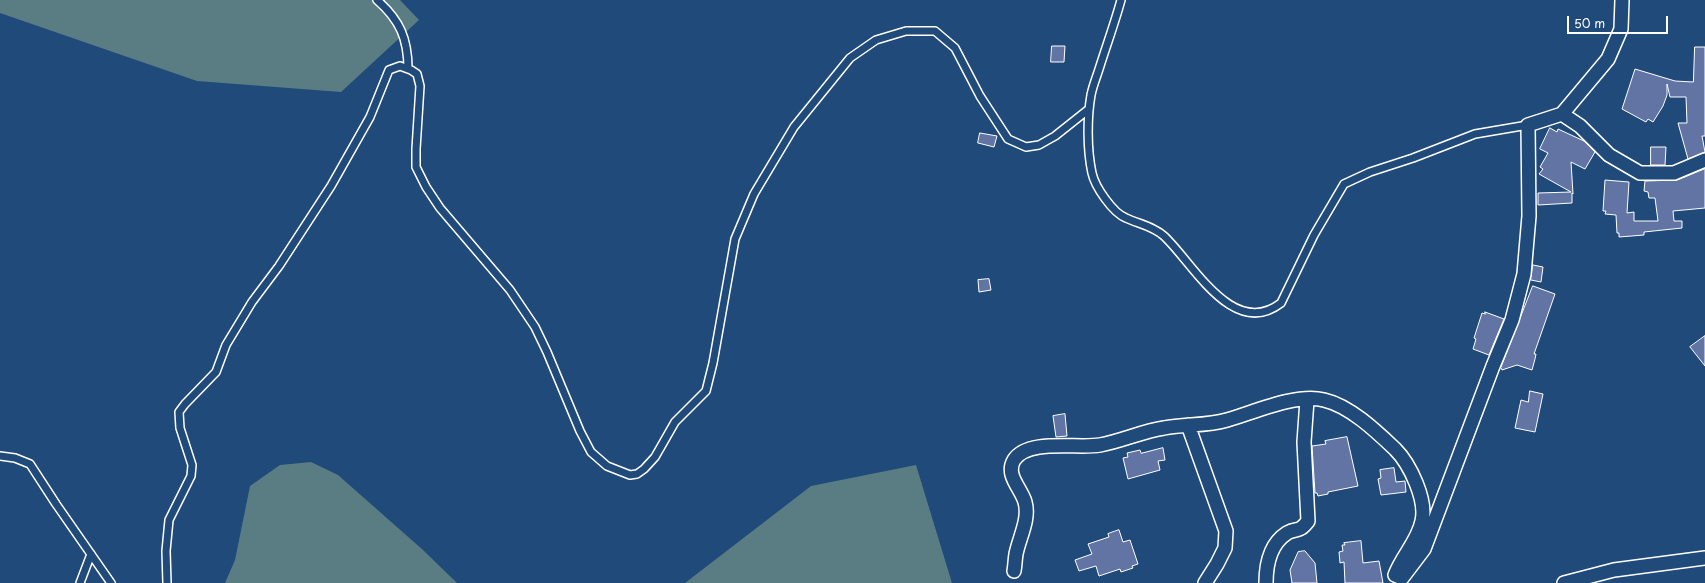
<!DOCTYPE html>
<style>
body{margin:0}
#map{position:relative;width:1705px;height:583px;overflow:hidden;background:#1f4a7a;font-family:"Playpen Sans",sans-serif}
canvas{display:block}
.scale{position:absolute;left:1567px;top:16px;width:101px;height:18px;box-sizing:border-box;border:2px solid #fff;border-top:0;padding-left:5px;font-size:12px;line-height:14px;white-space:nowrap;color:#fff;-webkit-text-stroke:3px #1f4a7a;paint-order:stroke}
</style>
<div id="map">
<canvas width="1705" height="583"></canvas>
<div class="scale">50 m</div>
</div>
<script>
const context = document.querySelector('canvas').getContext('2d');
context.lineJoin = 'round';
function paint(path, color) { context.fillStyle = color; context.fill(path, 'evenodd'); }
function trace(path, color, width, dash) { context.strokeStyle = color; context.lineWidth = width; context.lineCap = dash ? 'butt' : 'round'; context.setLineDash(dash || []); context.stroke(path); }
paint(new Path2D(`
 M0,0H400L419,20L341,92L197,81L0,13Z
 M311,462L338,475L423,550L457,583H225L235,560L250,486L280,465Z
 M916,465L952,583H685L811,486Z`), '#5a7d83');
const building = new Path2D(`
 M1052,46H1065L1064,62H1051Z
 M1695,47H1705V136H1702L1705,152L1688,159L1678,123H1687L1686,97H1670L1667,84V95L1663,106L1653,122L1648,119L1646,122L1622,109L1635,69L1675,81L1693,82Z
 M1550,128L1557,132L1558,129L1584,141L1595,152L1585,169L1571,162L1573,194L1572,193V203L1538,205V193L1571,192L1539,174L1543,169L1540,167L1548,153L1540,149Z
 M980,133L997,136L994,147L978,143Z
 M1651,147H1666L1665,165H1651Z
 M1705,169V208L1673,211L1674,221H1682V228L1644,232V235L1619,237V233H1617L1616,215L1605,214L1606,211H1603L1605,180L1629,182L1627,213L1634,212V221H1658L1655,198H1649L1648,192L1644,191L1645,181L1677,180Z
 M1533,265L1543,267L1541,282L1531,280Z
 M989,279L991,290L979,292L978,280Z
 M1533,286L1555,294L1534,354H1536L1535,359L1532,370L1517,365L1502,370L1501,368Z
 M1485,312L1504,319L1489,355L1473,349L1476,339L1474,338L1482,313L1485,314Z
 M1705,336V366L1690,347Z
 M1530,391L1543,394L1535,432L1515,428L1521,400L1528,402Z
 M1065,414L1067,436L1056,437L1053,416Z
 M1347,437L1358,486L1328,492V494L1318,496L1317,493H1315L1312,446L1326,444L1325,441Z
 M1163,448L1165,460L1158,461L1160,470L1128,479L1123,458L1128,457L1127,453L1140,450L1141,453Z
 M1394,468L1396,482L1405,481L1406,492L1381,495L1378,479L1381,478L1380,470Z
 M1119,530L1123,542L1130,540L1138,564L1132,566L1133,568L1121,572L1120,569L1099,576L1096,566L1079,571L1075,560L1092,554L1088,544L1109,537L1108,534Z
 M1361,541L1363,563L1379,561L1383,583H1345L1344,562L1340,563L1339,552L1343,551L1342,545H1345L1344,543Z
 M1305,551L1315,563L1317,583H1292L1290,570L1298,552Z`);
paint(building, '#6274a3');
trace(building, '#fff', 1);
const lane = new Path2D(`
 M377,0C400,20 408,39 408,69
 M1121,0C1115,22 1107,44 1100,66C1097,76 1093,85 1091,95C1087,118 1087,150 1092,173C1095,187 1113,213 1126,218C1139,224 1153,226 1164,236C1193,263 1233,340 1281,303L1314,235L1344,184L1370,172L1413,158L1475,134L1528,125
 M0,456L15,458L30,464L56,504L111,583
 M80,583L91,554
 M167,583L166,551L169,520L191,476L192,465L180,428L179,412L185,404L216,372L226,345L252,302L279,266L331,186L370,117L389,70L400,66L411,70L417,74L420,86L416,149V167L426,187L440,208L510,290L535,327L547,352L580,431L591,452L607,466L630,475L637,474L644,469L655,457L675,422L706,391L713,363L735,239L754,194L794,127L850,58L876,40L906,31H935L955,48L980,96L1008,139L1026,147L1039,145L1055,136L1089,109`);
const street = new Path2D(`
 M1562,114L1608,59L1621,29L1622,0
 M1188,425L1226,531L1225,548L1217,564L1205,583
 M1014,571C1015,566 1015,560 1016,554C1019,538 1030,519 1025,502C1021,488 1005,475 1014,460C1028,438 1078,449 1100,445C1122,441 1143,431 1164,428C1185,424 1207,426 1227,420C1255,412 1296,393 1324,400C1350,406 1376,431 1395,449C1410,464 1427,500 1422,521C1418,541 1402,556 1395,575L1402,578L1424,549L1493,366L1512,320L1524,274L1529,216L1528,125L1562,114L1580,126L1609,155L1640,173H1674L1705,160
 M1266,583C1266,565 1270,544 1287,533C1297,527 1298,534 1308,521L1304,442L1307,400
 M1564,583L1614,570L1705,558`);
trace(lane, '#fff', 10);
trace(street, '#fff', 16);
trace(lane, '#1f4a7a', 7);
trace(street, '#1f4a7a', 13);
</script>
